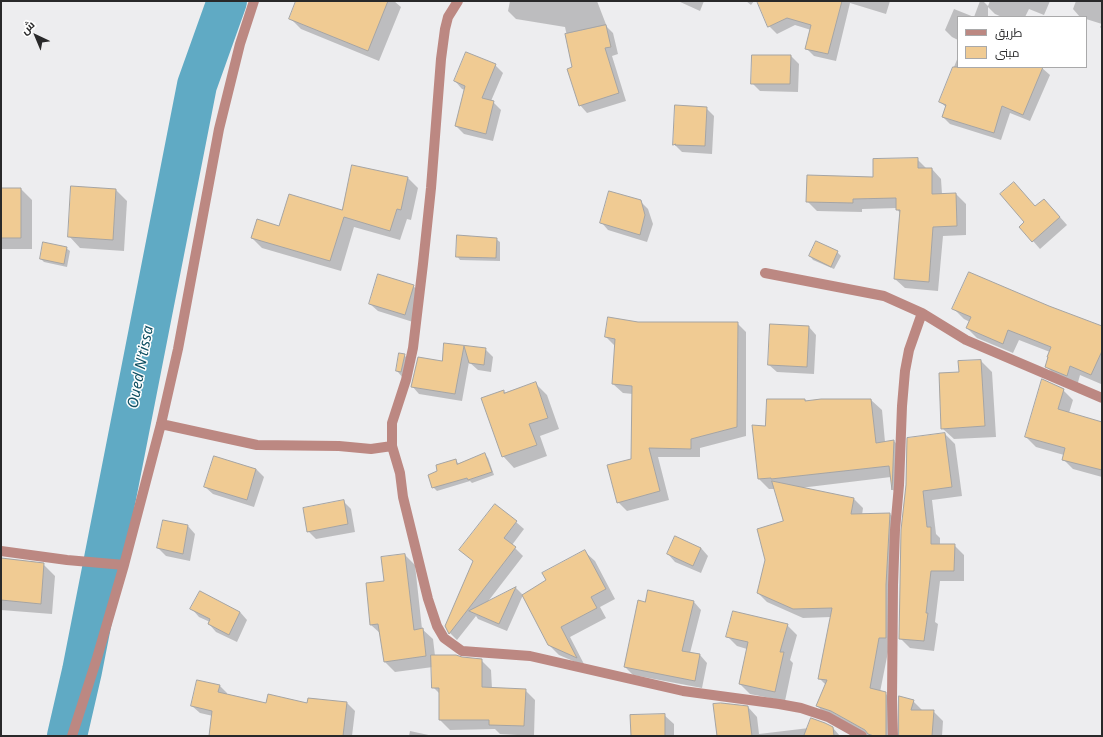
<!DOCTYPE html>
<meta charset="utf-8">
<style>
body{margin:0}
#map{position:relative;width:1103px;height:737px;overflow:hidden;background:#ededef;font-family:"Noto Sans",Cairo,sans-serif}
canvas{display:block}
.frame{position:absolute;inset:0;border:2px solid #29292a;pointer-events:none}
.legend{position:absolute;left:957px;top:16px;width:130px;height:52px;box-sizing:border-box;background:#fff;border:1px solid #a9a9aa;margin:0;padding:5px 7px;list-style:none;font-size:12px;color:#29292a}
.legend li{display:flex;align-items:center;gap:8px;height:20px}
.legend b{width:20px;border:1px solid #a9a9aa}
.north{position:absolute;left:16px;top:16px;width:40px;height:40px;-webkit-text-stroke:3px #fff;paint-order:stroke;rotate:316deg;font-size:11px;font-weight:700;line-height:16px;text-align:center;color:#29292a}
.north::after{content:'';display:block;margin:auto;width:14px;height:18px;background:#29292a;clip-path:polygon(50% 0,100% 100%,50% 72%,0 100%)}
</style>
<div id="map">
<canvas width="1103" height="737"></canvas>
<div class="frame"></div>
<ul class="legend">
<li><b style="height:5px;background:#bc8882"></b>طريق</li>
<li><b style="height:11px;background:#f0cb93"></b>مبنى</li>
</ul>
<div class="north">ش</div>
</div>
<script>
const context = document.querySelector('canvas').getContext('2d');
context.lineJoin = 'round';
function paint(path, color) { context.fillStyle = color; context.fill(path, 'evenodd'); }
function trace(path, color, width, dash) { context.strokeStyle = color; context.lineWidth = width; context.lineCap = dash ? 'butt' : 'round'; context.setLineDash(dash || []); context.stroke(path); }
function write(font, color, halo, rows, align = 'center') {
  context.font = font + ' "Noto Sans",sans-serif'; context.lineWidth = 3; context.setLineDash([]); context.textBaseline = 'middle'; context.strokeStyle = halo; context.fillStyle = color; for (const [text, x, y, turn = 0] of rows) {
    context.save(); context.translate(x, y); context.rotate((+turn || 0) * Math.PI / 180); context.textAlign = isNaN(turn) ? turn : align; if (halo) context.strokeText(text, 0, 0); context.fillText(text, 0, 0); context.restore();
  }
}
paint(new Path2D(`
 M297,1H394L401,7L379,61L301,29L290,18Z
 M510,1H597L607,27L613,33L618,54L612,56L626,101L587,113L580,105L574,68L565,27L516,19L508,11Z
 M678,1H704L700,11Z
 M746,1H754L751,5Z
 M758,1H890L886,14L850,3L836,61L814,56L806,48L811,30L795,25L777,34L769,26Z
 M980,1H983L988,6L990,1H1050L1044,15L1029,9L1025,17H1002L995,14L988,7V17H974Z
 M1076,1H1102V29L1100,27L1102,24L1086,19V17H1080L1073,9Z
 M954,9L974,17H958V40L952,37L945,30Z
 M753,56H791L799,64L798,92L760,91L752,83Z
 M958,57V67H1038L1042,68L1050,75L1030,121L1010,113L1001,140L950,124L943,117L946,107L940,102Z
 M495,65L503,73L491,101L493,102L501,110L493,141L464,134L456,126L465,90L462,89L455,81Z
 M706,108L714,116L712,154L682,152L674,144Z
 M917,159L927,169H932L941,179L942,194H956L966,204V235L943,236L938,291L905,288L895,279L900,213L897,209V208L862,209V212L817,211L807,201L874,178Z
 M408,178L418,188L411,220L407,219L400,240L354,227L341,271L262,248L252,238L280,227L343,212Z
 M1,189H21L32,200V249H1Z
 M116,190L127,201L124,251L80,248L69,236Z
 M640,201L648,209L653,224L647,242L608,230L601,222Z
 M1036,207L1052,208L1067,225L1040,249L1033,241L1026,222Z
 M496,239L500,242V261L460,260L457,256Z
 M66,248L70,251L67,267L44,262L41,259Z
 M837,252L841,256L834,269L813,260L810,256Z
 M413,286L421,293L413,322L378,311L370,304Z
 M1049,307L1102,327V382L1101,384L1080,375L1077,386L1057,377L1046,366L1050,352L1019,340L1013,353L977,338L967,328L970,322L964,319L954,309Z
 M638,323H737L746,332V436L700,448V457H658L669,500L627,511L618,502L632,460L633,394L623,393L613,384L615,346L606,337Z
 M809,327L816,335L814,374L777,372L769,365Z
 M445,344L485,349L493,357L491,372L478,370L469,362L462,401L419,394L412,386L443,362Z
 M404,355L412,363L404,379L397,371Z
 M981,361L992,372L996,437L954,439L942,428L960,373Z
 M535,383L547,395L559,429L540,436L547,456L514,468L503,456V391L506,393Z
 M1063,390L1073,400L1069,413L1102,423V477L1073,469L1063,459L1064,455L1036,447L1026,437Z
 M805,400L807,401L871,400L882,410L885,442L894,441L904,452L902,499L893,490L891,477L800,488L854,499L863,508L862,515L890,514L899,523L889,647L880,692L885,693L895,703V736H869L842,720L827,715L817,706L826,685L819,678L831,617L803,618L767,602L758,593L785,522L775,489H769L759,479L766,427Z
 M945,434L955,444L962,496L932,500L936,534L940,538V545H954L964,555V581H940L935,622L938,624L934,651L910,648L900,638L902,530Z
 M485,455L488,458L494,475L472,483L470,481L437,491L433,487L439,472L455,460L459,464Z
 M214,457L256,469L264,477L254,507L213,494L205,487Z
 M343,501L351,509L355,532L316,539L308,531Z
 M164,521L188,526L195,534L190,561L166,556L158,548Z
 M516,522L524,529L512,545L523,556L486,604L516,588L523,595L507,631L478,619L476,616L457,640L450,633L474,562Z
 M701,548L708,556L701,573L675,562L668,554Z
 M585,552L595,561L615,599L600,607L606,618L570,637L585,666L559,655L549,645L547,580Z
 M405,555L415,565L422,629L433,639L435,656L481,660L491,670L492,689L525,690L535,700L534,736L500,734L495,729L450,730L440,720V694L433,687V667L395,672L385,662L381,634L371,625L385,582Z
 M1,558L43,564L55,576L52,614L1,610Z
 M694,602L701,610L690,653L700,655L707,663L702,688L633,675L625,667L646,603Z
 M192,609L240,612L247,620L237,642L216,632L209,624L210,622L199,617Z
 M787,625L797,635L790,660L793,663L785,701L750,694L740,684L747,649L737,646L727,636Z
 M220,686L227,693V695L267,704H308L309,699L347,703L355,711L352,736H210L213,716L200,713L192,706Z
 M913,701L923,711H933L943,721L942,736H900Z
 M748,707L757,717L759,734L809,728H833L840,736H718Z
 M664,715L674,724V736H632Z
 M410,731L433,736H409Z`), '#0003');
trace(new Path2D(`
 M67,736L82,671L197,85L227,1`), '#60aac4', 40);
const building = new Path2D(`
 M296,1H388L368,51L289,19Z
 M757,1H842L828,54L805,49L811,25L787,18L768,27Z
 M606,25L611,47L605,48L619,93L579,106L567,69L572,67L565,34Z
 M466,52L496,64L482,98L494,101L486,134L455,126L465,86L454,81Z
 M752,55H791L790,84H751Z
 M953,67H1043L1023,115L1002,106L994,133L942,117L946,105L939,102Z
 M675,105L707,107L705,146L675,145L676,144L673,145Z
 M918,158V168H932V194L956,193L957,226L933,227L929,282L894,279L900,210H896V198L853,199V203L806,202L807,175L873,177V159Z
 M352,165L408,177L401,210L397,209L390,231L344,217L330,261L251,238L257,219L279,226L289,194L342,210Z
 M1014,182L1035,206L1044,199L1060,217L1032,242L1019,227L1024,222L1000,194Z
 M71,186L116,189L113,240L68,237Z
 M1,188H21V238H1Z
 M609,191L641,200L645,215L640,235L600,223Z
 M457,235L497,238L496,258L456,257Z
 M816,241L838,251L831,267L809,256Z
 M43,242L67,247L64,264L40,259Z
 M969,272L1049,306L1102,326V351L1091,375L1070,366L1067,376L1045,367L1048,357H1047L1051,347L1008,330L1003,344L966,328L971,317L952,309Z
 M378,274L414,285L405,315L369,304Z
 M608,317L638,322H738L737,427L691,439V449L649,448L660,491L617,503L607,465L631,459L632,386L612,384L615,339L605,337Z
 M770,324L809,326L807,367L768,365Z
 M444,343L486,348L484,365L469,363L464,346L455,394L411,387L418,357L442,361Z
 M399,353L405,354L401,372L396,371Z
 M981,360L985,426L941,429L939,373L959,372L958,361Z
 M1042,379L1064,389L1058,409L1102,422V470L1062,460L1065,448L1025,437Z
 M536,382L548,418L529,424L537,445L502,457L481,398L504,390V393Z
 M767,399H805V401L821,399H871L876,443L894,440L892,490L889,466L771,479V478L758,479L752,425L765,426Z
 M945,433L952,487L923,491L927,527H931V544H955L954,571H931L926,613H928L924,641L899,639L901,530L906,485L907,438Z
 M485,453L492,472L468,480L467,478L432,488L428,475L437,471L436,465L456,459L457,464Z
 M214,456L256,469L247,500L204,487Z
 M772,481L854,498L851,514L890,513L886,585V638H879L870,688L886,692V736H874L868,734L865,730L831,711L816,706L827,680L818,679L832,608L793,609L757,593L765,560L757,529L783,521Z
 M344,500L348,524L307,532L303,508Z
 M495,504L517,521L504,538L516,547L449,634L445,626L473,561L459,550Z
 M163,520L188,525L183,554L157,548Z
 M675,536L701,548L693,566L667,554Z
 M585,550L606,589L591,597L597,608L561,627L577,658L548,645L522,595L546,580L542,573Z
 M405,554L414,630L423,628L426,656L384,662L378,624L370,625L366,583L384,581L381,557Z
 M1,558L44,563L41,604L1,600Z
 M516,587L499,624L469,611Z
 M648,590L694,601L682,651L700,654L695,681L624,667L638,600L645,602Z
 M200,591L240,612L229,635L208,624L210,619L190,609Z
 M733,611L788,624L780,652H784L775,692L739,684L748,642L726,637Z
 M431,655H456L462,657L482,659V687L526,689L524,726L489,725V720H439V688H432Z
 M197,680L220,685L218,692L266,703L268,694L307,703L308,698L347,702L343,736H209L212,711L191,706Z
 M899,696L914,700L911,710H934L932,736H899Z
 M721,703L748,706L752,736H717L713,704Z
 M665,714V736H631L630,715Z
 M811,718L825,723L833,727L834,736H804Z`);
paint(building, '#f0cb93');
trace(building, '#a5a4a3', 1);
trace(new Path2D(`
 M765,273L884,296L922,313L966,340L1102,398
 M161,424L257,445L339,446L371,449L392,446L400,473L403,497L428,599L437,626L444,638L462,651L530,656L683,691L779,704L801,708L828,717L862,736
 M392,446V423L406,380L413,348L423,264L431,188L441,59L445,29L448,17L458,1
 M1,551L67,560L124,565
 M72,736L97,658L124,565L161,424L178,349L219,129L240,44L254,1
 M893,736L892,699L893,585L895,530L899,485L902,406L905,371L909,350L922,313`), '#bc8882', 10);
write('italic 15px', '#105063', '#fff', [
 ["Oued N'tissa",141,367,-79]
]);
</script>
